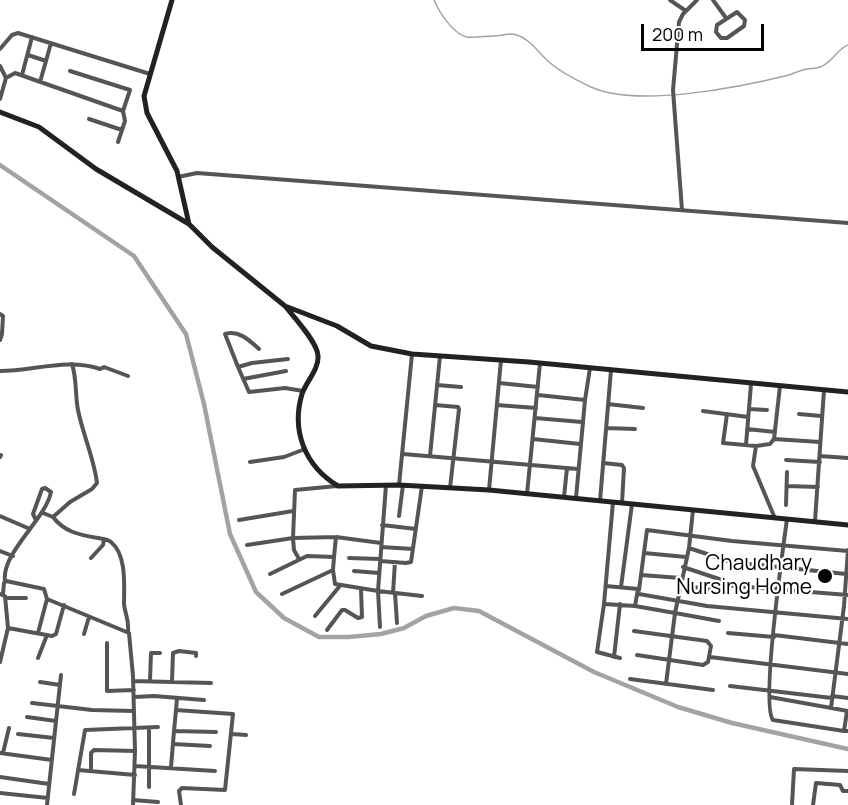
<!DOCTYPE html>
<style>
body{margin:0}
#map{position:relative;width:848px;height:805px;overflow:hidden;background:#fff;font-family:Manrope,sans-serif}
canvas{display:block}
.scale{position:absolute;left:641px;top:24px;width:123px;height:27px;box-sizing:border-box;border:3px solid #000;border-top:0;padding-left:8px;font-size:18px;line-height:21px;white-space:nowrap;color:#000;-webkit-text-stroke:4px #fff;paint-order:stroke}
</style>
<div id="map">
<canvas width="848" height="805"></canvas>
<div class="scale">200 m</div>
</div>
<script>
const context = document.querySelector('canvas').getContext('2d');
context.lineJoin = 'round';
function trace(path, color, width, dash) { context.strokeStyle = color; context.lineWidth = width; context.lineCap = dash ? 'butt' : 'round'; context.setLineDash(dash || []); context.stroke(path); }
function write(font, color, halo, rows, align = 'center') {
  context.font = font + ' Manrope,sans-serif'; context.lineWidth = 4.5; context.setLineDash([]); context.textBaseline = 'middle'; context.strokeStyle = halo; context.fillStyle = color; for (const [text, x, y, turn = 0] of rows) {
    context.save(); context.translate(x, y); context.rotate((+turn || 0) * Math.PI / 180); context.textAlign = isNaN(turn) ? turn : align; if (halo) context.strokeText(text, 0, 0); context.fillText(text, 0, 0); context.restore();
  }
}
trace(new Path2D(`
 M434,0C439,12 453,34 467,37C475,38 486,36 494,36C502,36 509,32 517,35C530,39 538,52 548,61C560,72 576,80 591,87C637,108 741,87 789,75C795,73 801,70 807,69C811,68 816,69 820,67C832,63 836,50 848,45`), '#a3a3a3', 1.5);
trace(new Path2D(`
 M0,165L134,256L186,334L204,404L230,534L256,592L284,618L319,637H349L381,634L404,628L426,616L454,608L479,611L594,672L678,707L732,723L848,749`), '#a3a3a3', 4.5);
trace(new Path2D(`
 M670,0L686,11
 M713,0L726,18
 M737,12L745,20L744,26L727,38H721L716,32L717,25Z
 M0,49L12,35L18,33L150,74
 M28,55L46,61L51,43
 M0,66L6,78
 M70,71L130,90L123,111L125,121L118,142
 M22,75L32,37
 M40,82L46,61
 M0,99L6,78L15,73L123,111
 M89,119L122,130
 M178,177L197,173L848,223
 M682,210L673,90L679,22L683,14L697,0
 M0,314L3,316L2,334L0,340
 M288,359L252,363L238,367L249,392L285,388L303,391
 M238,367L225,334C239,330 249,340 259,349
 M0,371C33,371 68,358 100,369L104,367L128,376
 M243,379L286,371
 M499,383L538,387
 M437,385L461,387
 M538,395L585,400
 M608,404L643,408
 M435,405L458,407L459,409L450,488
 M497,405L536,408
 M749,409L767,410
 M703,411L748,417
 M727,414L723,443L756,446L770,444L774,439L780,386
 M799,414L821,416
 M535,418L582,422
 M606,428L635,429
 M747,429L775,432
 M533,439L580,444
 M774,439L820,442
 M746,445L751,384
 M756,446L753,466L774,516
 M403,454L578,469
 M430,456L440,356
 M820,456L848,458
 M0,457L1,455
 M786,460L820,462
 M250,462L284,457L305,449
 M603,463L622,465L624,468L622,503
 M399,485L412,354
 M787,486L818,487
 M489,490L501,360
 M527,494L540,363
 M564,497L567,468
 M576,498L585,400L590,368
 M600,501L611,370
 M613,502L604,604L597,652L620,658
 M786,505L787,472
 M43,513L53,517L70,502L92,489L97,483C94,458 83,435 78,410C75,395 77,379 72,364
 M0,516L30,529
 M399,516L403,485
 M53,517C64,532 80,535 98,538C102,539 108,539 111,542C127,555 124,586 124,604C125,615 129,618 128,631
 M787,519C783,548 761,705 773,720L844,731
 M239,520L293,511
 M815,521L824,390
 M382,525L416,529
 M336,537L381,543
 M247,545L293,538L295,490L337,486
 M381,547L413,549
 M689,548L731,562L846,574
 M0,551L13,556
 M644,553L686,557
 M91,558L103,545L104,539
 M349,558L380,559
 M380,561L406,563L411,562L422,486
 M333,570L335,584L378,591L386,485
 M354,571L379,573
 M270,574L307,556L334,557L336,537L293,538L294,550L299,559
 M641,575L681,578
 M5,581C1,553 46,519 51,492L45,488L42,489L33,514L36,520
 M680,585L720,591L723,585L722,580L683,567
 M723,585L848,595
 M606,586L638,589L635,606
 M621,587L632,504
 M639,590L647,530L732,541L848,551
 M393,593L395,562
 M395,593L397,623
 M0,594L5,596L8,628L0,662
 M3,594L4,583L6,581L44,589L47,599L129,633L133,676L135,751L133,805
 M282,594L333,570L334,557
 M639,594L707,606L848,619
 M6,598H26
 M604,604L635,606L675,613L689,548L693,510
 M315,616L339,587
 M380,627L378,591L422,596
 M8,628L52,636L56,634L64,605
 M327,630L342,610H345L358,618L362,617L361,589
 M634,631L707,641L711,646L708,662L703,665L637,655
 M38,633L47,599
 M728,633L774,637
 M84,634L89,617
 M774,635L848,644
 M107,643V691L134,690
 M614,657L620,604
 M710,657L848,674
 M38,658L47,635
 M630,679L713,690
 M150,680L151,653H160
 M133,681L211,683
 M172,681L173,653L179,651L196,653V656
 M40,682L60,685
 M666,684L675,613L719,621
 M730,686L832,698
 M832,696L848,698
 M134,697L154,696L204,700
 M770,697L848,711
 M32,703L92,710L134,711
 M831,708L844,606L848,550
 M176,710L177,698
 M847,711L844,731H848
 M27,717L56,721
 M174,731L176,710L233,714L225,790L182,788L179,791L181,805
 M18,734L54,738
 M232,734L246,735
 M173,744L210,746
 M0,753L52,760
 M3,753L9,728
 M135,766L215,771
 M171,767L174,731L216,732
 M78,770L135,775
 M91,771V753L94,750L135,751
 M0,777L49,784
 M149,787V728
 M0,793L48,798
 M74,794L85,730L158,727
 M133,800L158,802
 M47,805L61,675
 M792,805L794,769L848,771
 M813,805L816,783L840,785L843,791H848`), '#555', 4);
trace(new Path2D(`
 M172,0L144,96L147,113L177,171L189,224
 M0,112L39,127L96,169L189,224L212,247L285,306L337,326L371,346L412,354L529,362L848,392
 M285,306C294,317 318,343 318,356C319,369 306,382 302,394C291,431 305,466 338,486L399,485L489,490L848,525`), '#222', 5);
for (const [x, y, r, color] of [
 [825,576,8,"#000"]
]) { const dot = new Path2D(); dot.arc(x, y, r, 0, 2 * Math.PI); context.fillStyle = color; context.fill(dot); trace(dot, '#fff', 2); }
write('21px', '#000', '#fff', [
 ["Chaudhary",812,564],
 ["Nursing Home",812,588]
], 'right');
</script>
